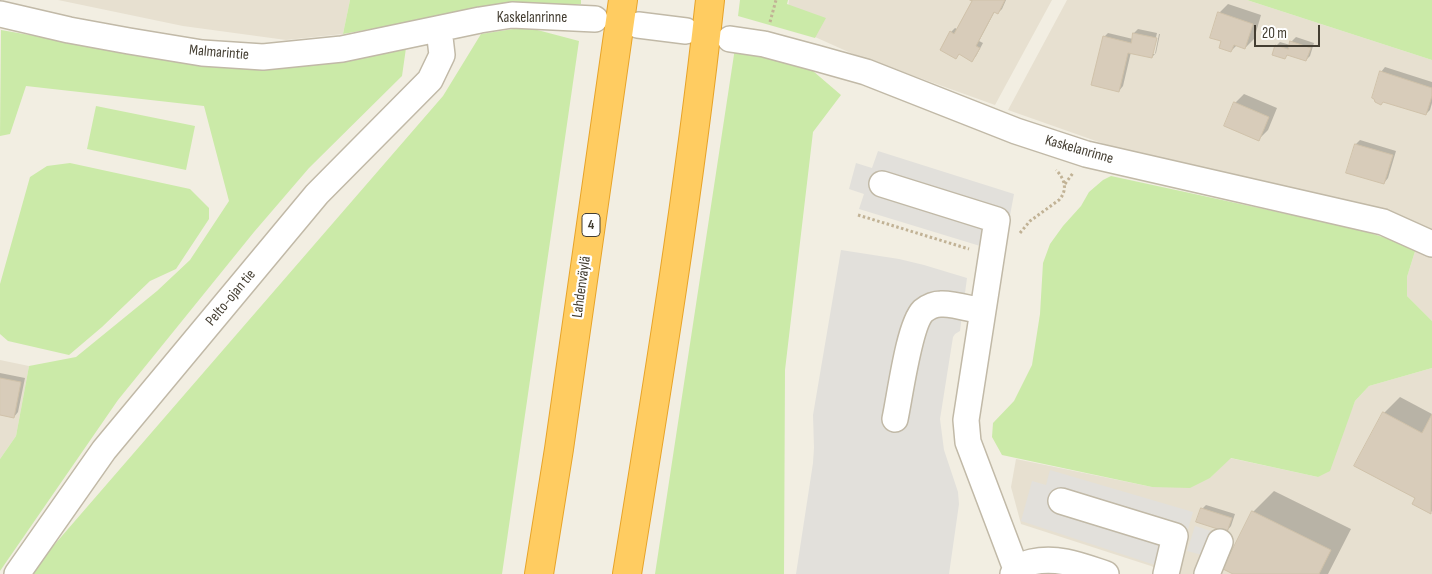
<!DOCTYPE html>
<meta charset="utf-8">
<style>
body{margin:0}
#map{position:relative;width:1432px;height:574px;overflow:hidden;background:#f2eee2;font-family:"Sofia Sans Condensed",sans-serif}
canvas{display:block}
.scale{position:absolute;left:1254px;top:25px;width:66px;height:22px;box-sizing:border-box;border:2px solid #443e32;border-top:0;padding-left:6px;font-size:15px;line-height:18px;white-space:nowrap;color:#443e32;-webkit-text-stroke:4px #fff;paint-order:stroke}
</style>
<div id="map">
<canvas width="1432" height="574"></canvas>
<div class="scale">20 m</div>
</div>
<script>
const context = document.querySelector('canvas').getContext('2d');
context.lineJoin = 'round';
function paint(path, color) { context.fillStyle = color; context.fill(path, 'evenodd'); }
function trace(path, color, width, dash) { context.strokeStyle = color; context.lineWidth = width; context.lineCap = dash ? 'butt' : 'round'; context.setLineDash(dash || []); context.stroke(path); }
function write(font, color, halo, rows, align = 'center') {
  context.font = font + ' "Sofia Sans Condensed",sans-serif'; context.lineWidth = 4.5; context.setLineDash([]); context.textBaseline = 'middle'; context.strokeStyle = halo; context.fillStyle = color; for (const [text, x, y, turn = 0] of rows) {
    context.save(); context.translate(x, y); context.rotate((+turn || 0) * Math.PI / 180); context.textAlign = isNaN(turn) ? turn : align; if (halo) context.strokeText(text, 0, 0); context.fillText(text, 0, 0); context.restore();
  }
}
paint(new Path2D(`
 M58,0H350L343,34L286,40L183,26Z
 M789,0H1052L995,105L853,54L786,24Z
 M1067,0H1247L1432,60V230L1409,219L1113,147L1008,110Z
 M1416,248L1432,258V321L1407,296V277Z
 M0,360L29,366L16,436L0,459Z
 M1432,368V574H1167L1151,566L1021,524L1011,487L1016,459L1152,487L1210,478L1230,458L1318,477L1342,433L1355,401L1369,386Z`), '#e7e0d0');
paint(new Path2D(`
 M350,0H581V4L484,9L343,34Z
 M740,0H788L787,4L826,18L815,38L738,16Z
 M1247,0H1432V60Z
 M526,27L579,41L502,574H29L443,96L481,34Z
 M1,30L213,67L269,68L406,48L402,76L309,168L254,232L118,400L0,571V459L16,436L29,366L76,357L157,291L190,260L229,201L204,106L26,86L10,134L0,136Z
 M735,48L806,65L841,95L813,132L785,370L784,574H655Z
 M96,106L195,126L186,170L87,149Z
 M70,163L190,189L209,208V219L176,269L150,281L102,327L69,355L8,341L0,334V284L30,177L47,166Z
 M1111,176L1361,230L1416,248L1407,277V296L1432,321V368L1369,386L1355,401L1330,471L1318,477L1231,458L1210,478L1190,488L1152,487L1002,455L992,437L993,423L1014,401L1032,365L1040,314L1043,263L1050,244L1063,226L1081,206L1089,192L1103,180Z`), '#cbeaa8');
paint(new Path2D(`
 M878,151L1014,194L1003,253L859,209L864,194L849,189L856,163L872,168Z
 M841,250L899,259L924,265L967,278L960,331L955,334L953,337L940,419L944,450L958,492L959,504L949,574H796L813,463L814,448L813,415Z
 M1050,470L1193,512L1176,572L1021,521L1032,481L1046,485Z
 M1195,526L1214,532L1206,556L1187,551Z`), '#e2e0db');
paint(new Path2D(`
 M973,0H1006L1002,9L998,13L995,11L979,41L983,43L976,56L972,60L960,53L956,57L951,32L955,28L957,29Z
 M1228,4L1261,15L1254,39L1245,48L1237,45L1231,51L1222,41L1219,13Z
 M1138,29L1157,33L1152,54H1155L1159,34H1160L1156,53L1152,57L1131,52L1123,86L1119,91L1104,37L1108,33L1133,39L1134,33Z
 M1296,37L1314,43L1310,56L1306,60L1288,54L1285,57L1276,46L1280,42L1290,45L1292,41Z
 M1385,67L1432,82V103L1430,110L1426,114L1381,72Z
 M1244,94L1277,108L1268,130L1259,139L1235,103Z
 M1360,140L1396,151L1388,178L1384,183L1356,144Z
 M0,373L25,378L18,412L14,417L0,414Z
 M1400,397L1432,414V511L1431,512L1417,497L1384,413Z
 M1274,491L1351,529L1328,574H1236L1253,512Z
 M1206,505L1235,514L1231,526L1227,531L1202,509Z`), '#0003');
const building = new Path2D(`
 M970,0H1005L998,14L994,12L976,46L980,48L972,62L959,54L956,59L940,50L950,31L954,34L972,1Z
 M1218,12L1253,24L1245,49L1234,45L1231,52L1219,48L1221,41L1210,38Z
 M1133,33L1157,38L1152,58L1128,53L1119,92L1091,85L1103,36L1131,43Z
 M1290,41L1311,48L1306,61L1287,55L1285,59L1272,55L1275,45L1288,49Z
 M1380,71L1432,88V96L1426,115L1383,102L1381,105L1375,102L1374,99L1372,98Z
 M1234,102L1269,117L1259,141L1224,126Z
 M1355,144L1393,155L1384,184L1346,173Z
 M0,378L21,382L14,418L0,415Z
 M1383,412L1422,433L1432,414L1431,514L1412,504L1415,498L1354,466Z
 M1201,508L1232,518L1227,532L1196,522Z
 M1252,511L1331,550L1319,574H1233L1223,569Z`);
paint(building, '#d8ccba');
trace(building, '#d0c2aa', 1);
const minor = new Path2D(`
 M0,14L69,30L129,41L202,53L263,57L342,49L480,20L512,15L595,19
 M638,25L686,31
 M730,39L764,44L816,58L866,72L1016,131L1086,154L1383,222L1432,244
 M882,184L997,220L966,420L968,442L1016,569
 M895,419C900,396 909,325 923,311C928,307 935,304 941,304C951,303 971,309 982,311
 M1061,501L1175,536L1166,574
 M17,574L104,450L317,194L430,80L442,55L439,29
 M1013,574C1017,567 1024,564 1032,562C1058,556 1082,566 1106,574
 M1207,574L1220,542`);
const highway = new Path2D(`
 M539,574L559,449L623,0
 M627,574C658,383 689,192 710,0`);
trace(minor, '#c1b9a7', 28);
trace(highway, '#e7a328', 30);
trace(new Path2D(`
 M770,22L776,0
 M1065,184L1073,173
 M858,215L969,249
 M1020,233L1030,221L1059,200C1068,190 1065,179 1056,170`), '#c1b295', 3, [2.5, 2.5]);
trace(minor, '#fff', 25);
trace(highway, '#ffcc61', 28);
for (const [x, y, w] of [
 [591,225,18]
]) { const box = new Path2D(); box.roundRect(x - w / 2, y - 11.5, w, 23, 4); context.fillStyle = '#fff'; context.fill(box); trace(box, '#443e32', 1); }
write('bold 14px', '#443e32', null, [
 ["4",591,225]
]);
write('15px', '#443e32', '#fff', [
 ["Kaskelanrinne",532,18],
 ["Malmarintie",219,53,5],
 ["Kaskelanrinne",1079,150,16],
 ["Lahdenväylä",582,287,-82],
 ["Pelto-ojan tie",231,298,-50]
]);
</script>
